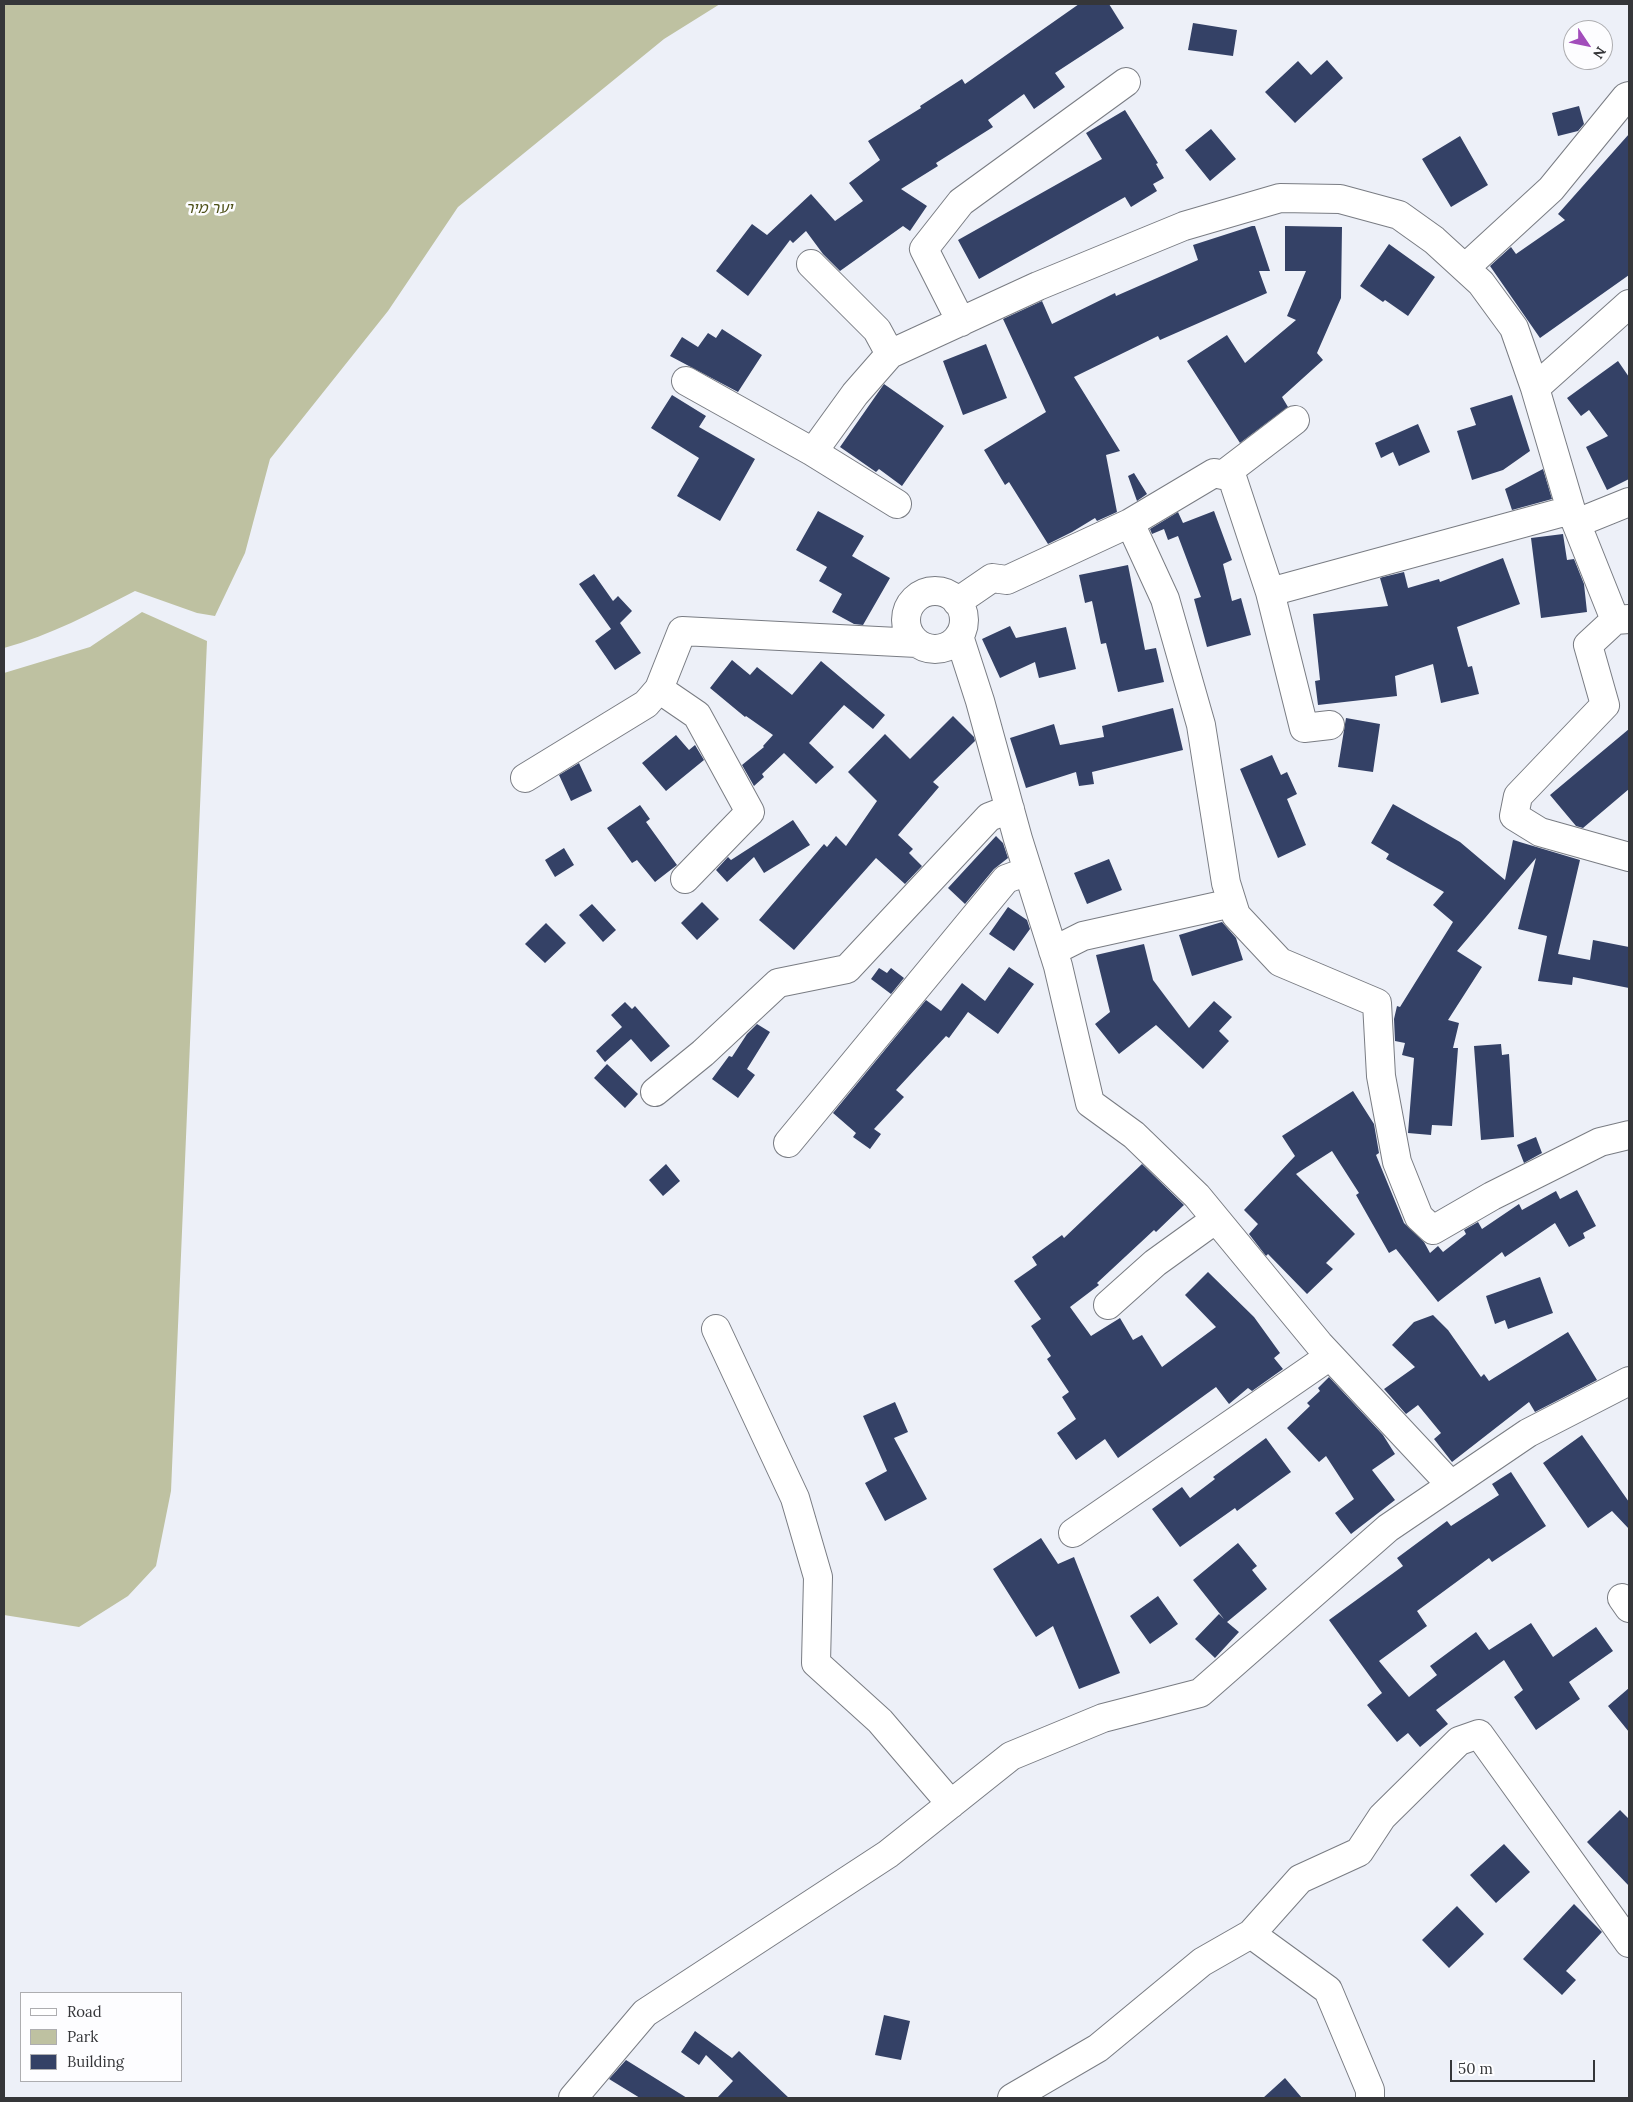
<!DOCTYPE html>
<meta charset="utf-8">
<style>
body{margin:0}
#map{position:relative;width:1633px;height:2102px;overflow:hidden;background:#edf0f8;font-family:Lora,serif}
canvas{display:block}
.frame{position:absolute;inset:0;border:5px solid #353639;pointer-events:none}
.legend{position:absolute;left:20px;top:1992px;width:162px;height:90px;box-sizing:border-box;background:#fdfdff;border:1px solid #adadb0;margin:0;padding:6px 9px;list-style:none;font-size:15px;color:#353639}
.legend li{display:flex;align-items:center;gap:10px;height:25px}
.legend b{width:25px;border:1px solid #adadb0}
.north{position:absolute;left:1563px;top:20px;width:50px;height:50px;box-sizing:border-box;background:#fdfdff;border:1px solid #adadb0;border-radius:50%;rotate:124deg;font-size:14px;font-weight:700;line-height:20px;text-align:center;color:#353639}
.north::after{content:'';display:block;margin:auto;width:18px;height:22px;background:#a24dbb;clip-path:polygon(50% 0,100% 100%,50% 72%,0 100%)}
.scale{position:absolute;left:1450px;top:2060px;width:145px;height:22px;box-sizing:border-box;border:2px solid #353639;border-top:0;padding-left:6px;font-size:15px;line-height:18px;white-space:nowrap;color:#353639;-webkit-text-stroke:4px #fdfdff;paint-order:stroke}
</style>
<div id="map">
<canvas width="1633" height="2102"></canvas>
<div class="frame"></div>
<ul class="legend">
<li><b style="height:6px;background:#fff"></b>Road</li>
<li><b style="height:14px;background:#bec1a1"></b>Park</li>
<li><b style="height:14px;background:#344166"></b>Building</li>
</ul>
<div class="north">N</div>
<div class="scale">50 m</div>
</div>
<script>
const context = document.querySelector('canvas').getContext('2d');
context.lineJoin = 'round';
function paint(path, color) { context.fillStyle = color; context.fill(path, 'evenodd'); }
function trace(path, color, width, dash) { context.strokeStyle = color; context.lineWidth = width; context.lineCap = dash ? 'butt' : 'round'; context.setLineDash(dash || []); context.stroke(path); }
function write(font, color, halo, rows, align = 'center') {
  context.font = font + ' Lora,"Noto Sans Hebrew",serif'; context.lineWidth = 5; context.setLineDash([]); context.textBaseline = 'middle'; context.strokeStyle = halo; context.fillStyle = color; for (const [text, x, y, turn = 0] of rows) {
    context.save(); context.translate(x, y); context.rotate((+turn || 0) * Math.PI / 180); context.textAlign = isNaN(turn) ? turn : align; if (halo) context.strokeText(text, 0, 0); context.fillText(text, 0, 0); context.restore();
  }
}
paint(new Path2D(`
 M4,4H720L664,39L458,207L388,311L270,459L245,553L215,616L197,613L135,591C92,613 51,635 4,648Z
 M142,612L207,641L171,1491L156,1566L128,1596L79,1627L4,1615V673L90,647Z`), '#bec1a1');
paint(new Path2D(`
 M1079,4H1109L1124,28L1055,73L1065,87L1034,109L1024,94L988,120L993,127L936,163L938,166L901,189L927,206L910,231L903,226L840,271L823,254L806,231L793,243L790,240L748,296L716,271L752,224L767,235L811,194L835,221L863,201L849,183L880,160L868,141L921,108L920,106L962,79L965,84Z
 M1193,23L1237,30L1233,56L1188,50Z
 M1327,60L1343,78L1295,123L1265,92L1298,61L1311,75Z
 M1579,106L1584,124L1578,131L1558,136L1552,113Z
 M1125,110L1158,163L1156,164L1164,178L1153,184L1157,191L1131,207L1125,197L979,279L958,240L1102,159L1086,133Z
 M1211,129L1236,159L1210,181L1185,150Z
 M1629,134V275L1540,338L1490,266L1511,247L1516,254L1565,220L1558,214Z
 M1460,136L1488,185L1451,207L1422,159Z
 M1252,226H1255L1270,271H1259L1267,293L1160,340L1158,336L1074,377L1120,451L1106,455L1117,512L1097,521L1095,518L1072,532L1048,544L1009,482L1005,485L984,450L1046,412L1003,319L1042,301L1052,324L1115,293L1116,296L1198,260L1193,245Z
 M1285,226L1342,227L1341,298L1317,353L1323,360L1282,397L1288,407L1240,443L1187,361L1227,335L1245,363L1296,320L1287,316L1306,271H1285Z
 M1389,244L1435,277L1408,316L1385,300L1383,302L1360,286Z
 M722,329L762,355L738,392L670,356L682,337L698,347L708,333L716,338Z
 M986,344L1007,398L963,415L943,361Z
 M1618,361L1629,377V479L1607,490L1586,447L1608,436L1589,410L1581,416L1567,398Z
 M884,384L944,426L902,486L879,469L876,472L840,447Z
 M672,395L706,416L699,427L755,459L720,521L677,496L699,458L651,428Z
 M1512,395L1530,451L1503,470L1472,480L1457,431L1476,425L1470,408Z
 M1418,424L1430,452L1399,466L1393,452L1381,458L1375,443Z
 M1543,469L1552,499L1512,510L1505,489Z
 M1134,473L1147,494L1137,501L1128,476Z
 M818,511L864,536L852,556L890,578L863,625L854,624L832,612L842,594L819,581L827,567L796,550Z
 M1214,511L1232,560L1223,564L1232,601L1241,598L1251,635L1207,647L1194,599L1201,597L1178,536L1168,540L1164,529L1152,534L1150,529L1178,512L1183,523Z
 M1563,534L1567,560L1574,559L1584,584L1587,612L1541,618L1531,538Z
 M1503,558L1520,604L1457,627L1468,667L1472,666L1479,694L1441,703L1433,664L1395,676L1397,696L1318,705L1315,681L1320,680L1313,614L1388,606L1380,578L1383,577L1404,572L1408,588L1439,579L1440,582Z
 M1128,565L1145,650L1156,648L1164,682L1118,692L1106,643L1101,644L1092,601L1085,603L1079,575Z
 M594,574L613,601L618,596L632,611L620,623L641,653L615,670L595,641L611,629L579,584Z
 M1010,626L1016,638L1066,627L1076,669L1039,678L1035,662L1000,678L982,639Z
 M732,660L750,675L757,667L792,695L821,661L885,715L873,729L844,705L809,743L834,767L816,784L784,753L762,774L764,777L754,786L742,765L764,747L763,746L773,735L746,716L745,717L710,688Z
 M1173,708L1183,750L1092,772L1094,784L1079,786L1076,772L1026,788L1010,738L1054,724L1060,745L1104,737L1102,726Z
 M953,716L974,737L975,741L933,782L939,787L898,835L913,849L909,853L922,866L905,884L876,858L794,950L759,920L824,844L827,847L836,836L846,846L877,801L848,772L885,734L910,759Z
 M1346,718L1380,724L1373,772L1338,767Z
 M1629,729V789L1583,828L1576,826L1550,795Z
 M676,735L689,750L695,745L704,760L666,791L642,763Z
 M1272,755L1281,775L1287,772L1297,794L1287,799L1306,845L1278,858L1240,769Z
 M579,763L592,791L571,801L559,775Z
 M1393,804L1460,842L1505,880L1513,840L1580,860L1558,954L1590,960L1593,940L1629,947V988L1573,977L1572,985L1538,981L1547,936L1518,929L1536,858L1457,951L1482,967L1448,1020L1459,1023L1453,1048H1458L1452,1126L1432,1125L1431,1135L1408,1133L1414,1058L1402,1055L1405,1043L1395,1041L1394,1019L1397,1006L1400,1007L1453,922L1433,905L1444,892L1386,859L1389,854L1371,843Z
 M640,805L650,819L646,822L677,865L655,882L637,860L632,863L607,828Z
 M793,820L810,845L764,873L754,857L727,882L716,870L728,857L731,860Z
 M996,836L1003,843L1008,858L994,869L965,904L948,888Z
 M564,848L574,865L555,877L545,860Z
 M1109,859L1122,890L1087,904L1074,873Z
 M702,902L719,919L697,940L681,923Z
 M592,904L616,930L603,942L579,915Z
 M1008,907L1027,920L1030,929L1014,951L989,934Z
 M1222,922L1236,938L1243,960L1192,976L1179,935Z
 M546,923L566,943L545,963L525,944Z
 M1144,944L1153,980L1189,1028L1214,1001L1232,1017L1219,1031L1229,1041L1203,1069L1156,1025L1119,1054L1095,1024L1110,1012L1096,955Z
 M1009,967L1034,984L998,1034L968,1012L949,1038L946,1036L896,1090L904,1097L874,1129L881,1134L870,1149L853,1137L856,1133L833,1113L926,1000L941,1011L962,983L985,1001Z
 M879,968L887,973L891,968L904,978L891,994L871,979Z
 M625,1002L632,1009L635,1006L670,1046L651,1062L631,1039L605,1062L596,1051L622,1027L611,1015Z
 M757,1024L770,1032L747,1069L755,1075L738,1098L712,1079L729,1056L732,1057L747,1034Z
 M1501,1044L1502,1055L1509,1054L1514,1137L1481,1140L1474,1046Z
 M607,1064L638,1094L625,1108L594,1078Z
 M1353,1091L1374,1124L1379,1153L1376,1155L1404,1223L1424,1242L1430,1253L1438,1246L1443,1252L1466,1234L1464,1230L1478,1222L1482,1229L1519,1204L1522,1210L1556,1191L1560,1199L1577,1190L1596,1226L1583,1233L1585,1238L1569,1247L1555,1223L1505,1257L1502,1252L1438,1302L1396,1249L1389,1253L1356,1195L1359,1193L1332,1151L1296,1174L1355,1234L1326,1263L1333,1269L1307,1294L1268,1254L1266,1256L1249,1234L1258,1224L1244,1210L1295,1156L1282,1136Z
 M1536,1137L1542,1153L1524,1163L1517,1145Z
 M666,1164L680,1181L663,1196L649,1180Z
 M1142,1164L1184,1205L1156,1232L1154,1230L1097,1283L1099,1285L1070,1307L1091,1336L1120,1318L1133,1340L1142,1335L1162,1367L1216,1327L1185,1295L1208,1272L1254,1317L1280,1353L1274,1358L1283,1369L1252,1391L1248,1388L1229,1404L1216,1387L1118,1458L1105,1439L1076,1460L1057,1433L1076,1419L1062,1397L1069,1392L1047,1359L1051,1356L1031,1326L1041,1319L1014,1281L1037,1265L1032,1257L1062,1235L1064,1238Z
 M1540,1277L1553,1313L1508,1329L1505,1320L1495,1324L1486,1296Z
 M1433,1315L1448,1330L1481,1377L1484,1374L1489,1381L1568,1332L1597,1380L1535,1412L1529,1402L1452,1462L1434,1439L1441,1433L1418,1405L1406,1414L1384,1389L1415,1367L1392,1345L1414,1322Z
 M1329,1377L1383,1435L1395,1454L1372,1470L1395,1500L1351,1534L1335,1513L1354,1499L1326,1456L1319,1462L1287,1428L1310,1406L1307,1403L1320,1391L1318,1388Z
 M895,1402L908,1432L894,1438L927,1499L885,1521L865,1483L887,1471L863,1416Z
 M1582,1435L1629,1502V1529L1612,1511L1588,1528L1543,1463Z
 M1266,1438L1291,1472L1237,1511L1235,1508L1180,1547L1152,1509L1182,1487L1190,1498L1215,1479L1213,1477Z
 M1511,1472L1546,1526L1492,1562L1489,1558L1417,1611L1427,1626L1379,1661L1409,1697L1437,1675L1430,1666L1476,1632L1489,1650L1531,1623L1553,1657L1596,1627L1613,1651L1569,1682L1580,1699L1536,1730L1514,1697L1523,1690L1504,1660L1436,1710L1448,1724L1420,1747L1408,1733L1397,1742L1367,1705L1382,1693L1329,1620L1403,1566L1397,1558L1447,1521L1451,1526L1499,1495L1492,1484Z
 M1041,1538L1058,1564L1074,1557L1120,1673L1079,1689L1053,1626L1036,1637L993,1569Z
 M1238,1543L1257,1566L1252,1570L1267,1589L1227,1622L1239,1632L1215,1658L1195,1639L1219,1614L1224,1619L1193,1580Z
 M1158,1596L1178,1624L1150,1644L1130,1616Z
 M1629,1688V1732L1608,1706Z
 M1620,1810L1629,1819V1886L1587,1842Z
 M1504,1844L1530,1872L1496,1903L1470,1875Z
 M1574,1904L1602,1932L1566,1971L1576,1980L1562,1995L1523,1959Z
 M1457,1906L1484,1934L1449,1968L1422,1940Z
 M884,2015L910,2021L901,2060L875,2055Z
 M695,2031L732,2058L739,2051L789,2098H717L733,2081L706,2055L699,2065L681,2052Z
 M626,2060L687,2098H640L609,2079Z
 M1285,2078L1302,2098H1263Z`), '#344166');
const minor = new Path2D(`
 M811,264L877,330L890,354
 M1465,268L1551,189L1626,97L1629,96
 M961,322L924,249L961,202L1126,82
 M686,381L813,452L897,504
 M1535,388L1629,304
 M813,452L855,394L890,354L1038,286L1184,226L1280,198L1340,199L1399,215L1434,240L1481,283L1514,328L1535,388L1571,510L1615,620L1629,619
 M1223,475L1295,420
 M1130,523L1165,599L1201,725L1226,883L1236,915L1280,962L1377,1003L1381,1076L1397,1162L1419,1217L1433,1230L1492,1196L1600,1142L1629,1135
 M1577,523L1629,502
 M906 620a29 29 0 1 1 58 0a29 29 0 1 1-58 0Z
 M1270,592L1304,728L1330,725
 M957,602L992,578L1007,580L1130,523L1214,473L1232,477L1270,592L1571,510
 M1615,620L1588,645L1605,705L1518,796L1514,816L1540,832L1629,857
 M959,636L980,701L1018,839L1058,966L1090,1103L1134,1135L1197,1196L1319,1344L1451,1485
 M659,689L697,715L750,812L685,879
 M525,778L646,704L659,689L682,631L917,643
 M1053,951L1083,936L1232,903
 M655,1092L703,1053L778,983L847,969L989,817L1010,809
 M788,1143L1006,879L1028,871
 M1108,1305L1155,1263L1216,1219
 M716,1329L795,1498L818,1577L816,1663L880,1721L951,1804
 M1073,1533L1330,1356
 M1622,1598L1629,1608
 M1251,1934L1328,1990L1370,2090V2098
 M573,2098L645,2013L888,1854L1011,1756L1103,1718L1200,1693L1388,1528L1528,1433L1629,1381
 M1012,2098L1098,2048L1202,1962L1251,1934L1300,1879L1359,1852L1382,1817L1459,1741L1479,1734L1629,1943`);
trace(minor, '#797c83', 30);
trace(minor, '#fff', 28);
write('italic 15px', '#4e5118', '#fdfdff', [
 ["יער מיר",209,209]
]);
</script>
